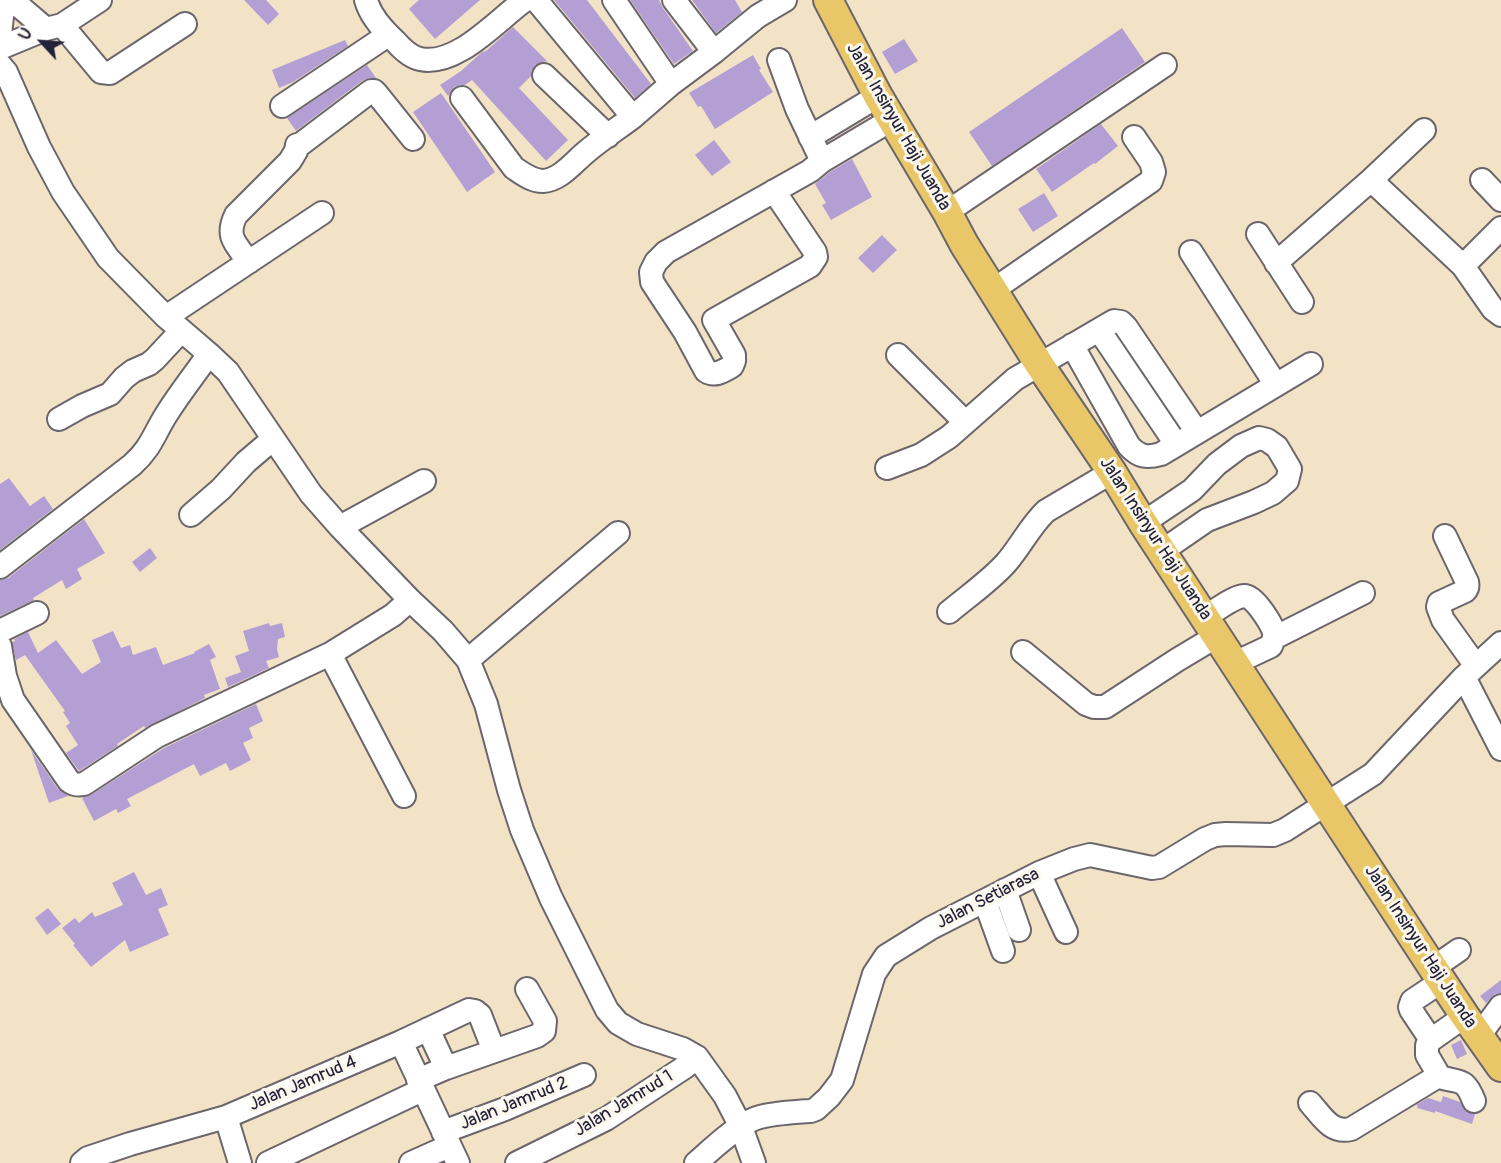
<!DOCTYPE html>
<style>
body{margin:0}
#map{position:relative;width:1501px;height:1163px;overflow:hidden;background:#f2e3c7;font-family:Pangolin,sans-serif}
canvas{display:block}
.north{position:absolute;left:12px;top:12px;width:60px;height:60px;-webkit-text-stroke:4px #fbf7ec;paint-order:stroke;rotate:296deg;font-size:16px;font-weight:700;line-height:24px;text-align:center;color:#22223b}
.north::after{content:'';display:block;margin:auto;width:21px;height:27px;background:#22223b;clip-path:polygon(50% 0,100% 100%,50% 72%,0 100%)}
</style>
<div id="map">
<canvas width="1501" height="1163"></canvas>
<div class="north">U</div>
</div>
<script>
const context = document.querySelector('canvas').getContext('2d');
context.lineJoin = 'round';
function paint(path, color) { context.fillStyle = color; context.fill(path, 'evenodd'); }
function trace(path, color, width, dash) { context.strokeStyle = color; context.lineWidth = width; context.lineCap = dash ? 'butt' : 'round'; context.setLineDash(dash || []); context.stroke(path); }
function write(font, color, halo, rows, align = 'center') {
  context.font = font + ' Pangolin,sans-serif'; context.lineWidth = 6; context.setLineDash([]); context.textBaseline = 'middle'; context.strokeStyle = halo; context.fillStyle = color; for (const [text, x, y, turn = 0] of rows) {
    context.save(); context.translate(x, y); context.rotate((+turn || 0) * Math.PI / 180); context.textAlign = isNaN(turn) ? turn : align; if (halo) context.strokeText(text, 0, 0); context.fillText(text, 0, 0); context.restore();
  }
}
paint(new Path2D(`
 M244,0H266L279,14L268,25Z
 M419,0H480L435,39L409,9Z
 M554,0H587L651,84L635,98Z
 M630,0H659L663,8L693,51L674,64Z
 M692,0H735L742,12L716,33Z
 M513,27L547,61L535,65L531,71V76L519,88L568,140L546,161L472,80L465,85H460L454,87L448,96L440,85L461,71L482,52L486,51Z
 M1122,28L1145,62L992,166L969,132Z
 M904,39L918,61L895,74L882,52Z
 M345,40L348,46L293,82L279,88L272,70Z
 M753,55L761,69L759,70L773,92L715,129L701,106L698,107L689,93Z
 M367,65L376,78H371L363,80L296,131L287,118Z
 M441,93L495,172L467,192L413,112Z
 M1101,124L1118,146L1095,164L1094,163L1052,192L1036,169Z
 M714,140L731,162L712,176L695,155Z
 M852,159L872,197L831,220L822,205L826,203L815,184L830,172Z
 M1044,193L1058,216L1033,232L1018,209Z
 M882,235L897,250L873,273L858,258Z
 M9,478L30,506L44,496L53,509L0,550V484Z
 M84,519L105,553L77,569L82,579L66,589L62,580L33,598L34,600L0,616V580L8,578Z
 M150,548L157,558L140,572L132,562Z
 M269,623L270,626L282,623L285,637L278,639L277,649L279,657L266,661L269,668L228,687L225,678L241,672L235,656L249,651L243,631Z
 M113,631L121,648L130,645L133,655L156,647L163,665L195,653L194,652L209,644L216,657L210,660L220,689L204,695L205,698L145,728L144,726L117,744L118,746L79,771L66,753L78,745L66,726L70,723L63,712L65,711L25,655L16,660L12,642L15,641L14,639L28,632L38,653L56,640L82,674L101,662L92,640Z
 M256,704L263,721L249,728L253,738L243,743L251,760L230,771L226,763L200,776L194,764L127,799L131,806L118,813L116,809L94,821L82,798L91,795L164,748Z
 M31,750L58,789L68,796L49,803Z
 M134,872L146,895L161,888L168,905L158,909L169,935L130,952L125,940L91,967L73,945L75,944L62,928L75,918L79,923L92,912L95,917L123,905L112,883Z
 M48,908L61,924L47,935L35,918Z
 M1501,980V993L1495,994L1486,1003L1480,996Z
 M1461,1040L1467,1054L1457,1059L1451,1045Z
 M1443,1096L1460,1102L1466,1111L1475,1114L1472,1124L1435,1111V1113L1417,1108L1418,1106L1416,1105L1428,1098L1441,1102Z`), '#b49fd4');
const minor = new Path2D(`
 M12,0L46,29L62,25L101,72L110,73L185,24
 M366,0C370,15 383,30 395,41C402,49 410,57 420,59C457,67 497,20 525,0
 M536,0L633,117L671,84L714,52L758,16L785,0
 M614,0L671,84
 M674,0L714,52
 M62,25L100,0
 M0,35L2,16L6,0
 M0,48L46,29
 M779,60L797,109L822,161
 M0,65L6,72L39,147L63,192L108,258L166,317L209,354L228,372L311,494L340,527L410,600L443,631L468,660L486,704L509,790L522,830L551,898L607,1010L618,1023L637,1034L683,1049L697,1057L725,1096L741,1127L754,1163
 M544,75L608,136
 M462,98L514,168C523,174 532,181 543,181C560,180 573,163 585,153C600,140 617,129 633,117
 M282,106L388,35
 M810,137L878,96
 M1371,180L1463,266L1501,228
 M1482,180L1501,200
 M774,191L815,252L816,257L810,266L714,320L734,355V361L732,366C723,371 715,377 706,371L685,332L652,282L651,272L656,262L666,252L810,171L822,161L891,120
 M947,212L1165,65
 M1258,234L1302,302
 M1191,252L1276,385
 M249,262C236,244 225,237 236,215L290,161L296,151L297,145L301,144L371,91H374L377,94L413,139
 M1276,263L1371,180L1424,130
 M1463,266L1493,309L1501,315
 M993,290L1151,181L1154,172L1151,162L1134,137
 M166,317L322,213
 M1099,330L1176,444
 M1072,345L1129,446C1139,457 1147,458 1161,454L1311,364
 M898,355L965,422
 M59,419L82,406L110,394L124,378L133,371L149,364L155,359L181,331
 M887,468L921,455L949,437L1015,379L1114,321L1121,322L1126,327L1197,432
 M191,515L221,489L246,462L273,439
 M1143,523L1192,490L1217,464L1241,446L1259,438L1267,440L1277,447L1290,469L1287,481L1273,493L1254,502L1207,520L1162,551
 M340,527L424,481
 M1445,536L1467,582C1468,586 1468,588 1465,591L1439,603L1438,607L1443,620L1476,666
 M0,567L132,465C151,448 153,436 166,415C179,394 195,374 209,354
 M949,612C968,596 990,581 1006,563C1021,546 1030,526 1046,511L1112,472
 M1205,617C1215,611 1233,597 1244,596C1254,595 1271,623 1274,632C1275,637 1273,641 1271,646L1235,663
 M0,631L37,613
 M1274,638L1363,593
 M0,646L5,676L13,700L69,781C74,785 78,785 84,784L157,736L330,654L393,615L410,600
 M1023,652L1086,704L1094,707H1105L1177,660L1217,636
 M330,654L404,796
 M468,660L618,533
 M1464,677L1501,749
 M1039,873L1066,932
 M1005,890L1019,930
 M985,901L1003,951
 M1433,968L1459,950
 M428,1029L446,1068
 M1479,1036L1501,1006
 M1431,1040L1411,1010L1410,1007L1412,1001L1442,981
 M401,1042L458,1163
 M1437,1076C1458,1084 1464,1075 1474,1101
 M418,1080L446,1068L537,1036L544,1031L545,1021L527,989
 M1310,1103C1322,1116 1331,1134 1351,1129L1435,1078L1437,1072L1427,1055V1045L1431,1040L1465,1016
 M226,1117L240,1163
 M443,1132L505,1109L584,1075
 M82,1163L88,1158L130,1144L226,1117L401,1042L469,1010L475,1011L480,1015L494,1051
 M268,1163L422,1090
 M411,1163L449,1146
 M517,1163L606,1119L685,1067L697,1057
 M696,1163C711,1150 741,1121 760,1117C776,1113 794,1112 811,1111L816,1109L829,1097L842,1080L874,974L886,956L931,928L1039,873L1074,859L1090,855L1152,868L1159,867L1205,839L1215,835L1226,834L1273,835L1285,830L1373,774L1464,677L1501,643`);
const major = new Path2D(`
 M828,0L878,96L947,212L964,244L1039,364L1112,472L1143,523L1433,968L1465,1016L1501,1067`);
trace(minor, '#6b666c', 26);
trace(major, '#6b666c', 32);
trace(minor, '#fff', 22);
trace(major, '#e9c769', 28);
write('18px', '#22223b', '#fbf7ec', [
 ["Jalan Insinyur Haji Juanda",898,127,60],
 ["Jalan Insinyur Haji Juanda",1155,539,57],
 ["Jalan Setiarasa",988,899,-27],
 ["Jalan Insinyur Haji Juanda",1420,947,57],
 ["Jalan Jamrud 4",303,1084,-23],
 ["Jalan Jamrud 2",514,1104,-22],
 ["Jalan Jamrud 1",624,1104,-31]
]);
</script>
